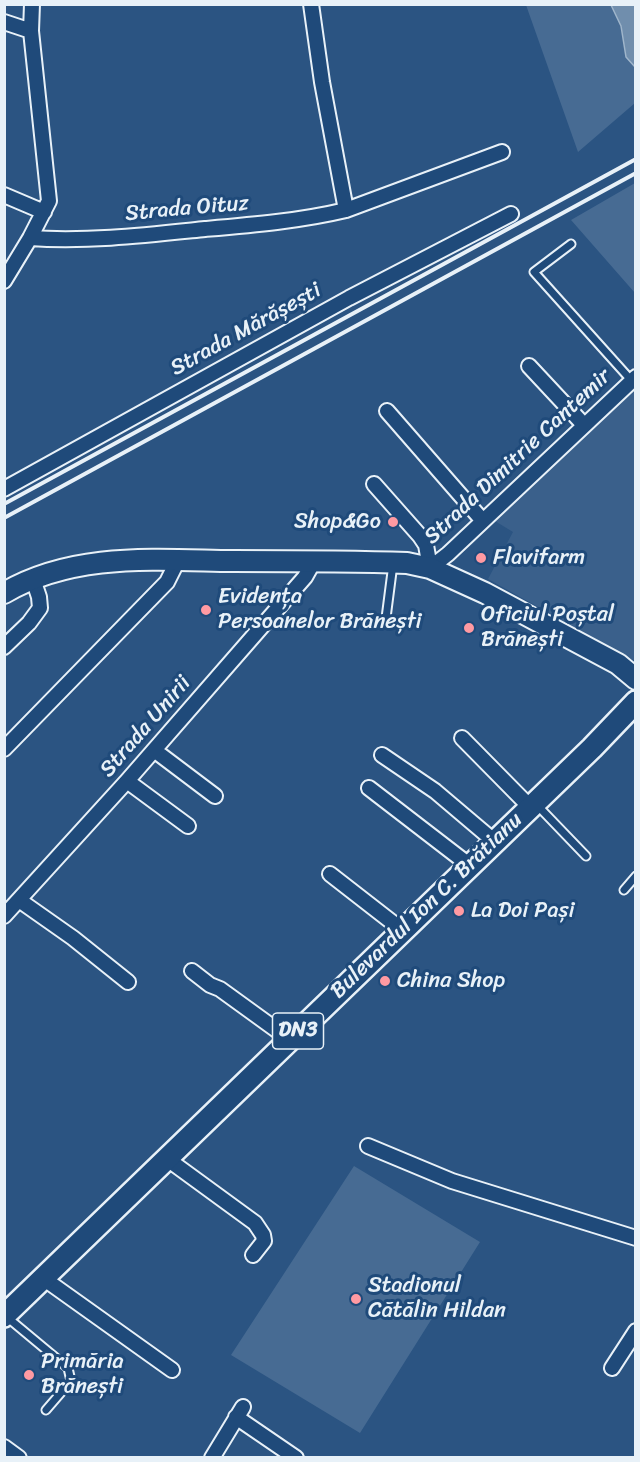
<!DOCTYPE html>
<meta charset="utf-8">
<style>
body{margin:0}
#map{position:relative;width:640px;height:1462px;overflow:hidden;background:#2b5482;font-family:Sriracha,sans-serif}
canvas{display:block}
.frame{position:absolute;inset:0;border:6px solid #e8f1f8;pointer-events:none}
</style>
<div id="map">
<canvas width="640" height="1462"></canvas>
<div class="frame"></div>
</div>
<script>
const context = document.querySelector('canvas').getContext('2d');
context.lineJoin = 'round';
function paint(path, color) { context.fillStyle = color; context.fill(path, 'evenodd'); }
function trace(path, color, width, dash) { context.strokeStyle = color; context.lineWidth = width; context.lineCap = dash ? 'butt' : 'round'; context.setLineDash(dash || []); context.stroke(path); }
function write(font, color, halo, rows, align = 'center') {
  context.font = font + ' Sriracha,sans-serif'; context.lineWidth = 6; context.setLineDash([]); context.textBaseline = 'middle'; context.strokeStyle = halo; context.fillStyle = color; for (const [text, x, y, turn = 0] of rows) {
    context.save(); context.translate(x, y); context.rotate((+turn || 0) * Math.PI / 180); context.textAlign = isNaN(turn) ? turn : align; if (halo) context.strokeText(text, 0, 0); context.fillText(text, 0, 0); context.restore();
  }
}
paint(new Path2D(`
 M635,381V661L488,579L513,532L490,518Z`), '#3a608b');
paint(new Path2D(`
 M526,5H611L621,26L626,57L635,67V103L578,152Z
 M635,183V293L571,220Z
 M354,1166L480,1242L360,1433L231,1355Z`), '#476b93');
const water = new Path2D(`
 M611,5H635V67L626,57L621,26Z`);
paint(water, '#708ead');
trace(water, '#a0b6cb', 1.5);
const lane = new Path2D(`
 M571,244L534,272L631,380
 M386,618L393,564
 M536,804L586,856
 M624,890L636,876
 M8,1318L68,1368L71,1381L46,1410`);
const street = new Path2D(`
 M311,4L322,82L346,210
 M4,22L31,31
 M4,195L44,212
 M30,238C88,242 147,235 205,229C252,225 300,221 346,210L502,152
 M4,281L30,238L49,201L31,31L32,4
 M529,366L584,425
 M387,411L483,521
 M374,484L420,536L426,545L430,568L448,554L636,377
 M4,489L349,298L511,214
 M4,647L29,623L40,608L39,597L33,579
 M462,738L530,807
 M4,749L167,582L178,560
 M154,750L215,796
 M382,755L435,791L494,841
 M127,781L188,826
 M369,788L469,865
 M330,874L402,930
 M19,900L73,938L128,982
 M4,916L127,781L305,577L314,561
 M192,971L210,985L220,989L289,1039
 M368,1146L452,1181L636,1238
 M166,1158L255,1223L263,1235L264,1241L253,1255
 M43,1278L172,1370
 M612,1368L636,1331
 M236,1417L296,1458
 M4,1447L19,1458
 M212,1458L243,1407`);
const secondary = new Path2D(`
 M4,593C74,552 155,560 233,561C291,561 349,561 407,563L430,568L485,593L618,664L636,679`);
const primary = new Path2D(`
 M4,1316L592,748L636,702`);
trace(lane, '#e8f1f8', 11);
trace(street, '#e8f1f8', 18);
trace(secondary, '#e8f1f8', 24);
trace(primary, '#e8f1f8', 26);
trace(lane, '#1f4a7a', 7);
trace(street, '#1f4a7a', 14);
trace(secondary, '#1f4a7a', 20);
trace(primary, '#1f4a7a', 21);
trace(new Path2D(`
 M4,504L636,159
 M4,518L636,173`), '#e8f1f8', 4);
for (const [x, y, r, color] of [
 [393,522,6,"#ff9aa2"],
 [481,558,6,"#ff9aa2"],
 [206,610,6,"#ff9aa2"],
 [469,628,6,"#ff9aa2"],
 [459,911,6,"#ff9aa2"],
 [385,981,6,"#ff9aa2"],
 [356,1299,6,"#ff9aa2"],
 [29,1375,6,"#ff9aa2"]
]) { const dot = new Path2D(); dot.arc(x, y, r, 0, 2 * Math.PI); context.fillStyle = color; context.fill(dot); trace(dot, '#1f4a7a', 2); }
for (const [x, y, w] of [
 [298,1031,51]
]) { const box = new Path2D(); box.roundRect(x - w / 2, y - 18, w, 36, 4.5); context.fillStyle = '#1f4a7a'; context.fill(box); trace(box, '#e8f1f8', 1.5); }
write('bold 21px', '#e8f1f8', null, [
 ["DN3",298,1031]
]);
write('22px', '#e8f1f8', '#1f4a7a', [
 ["Strada Oituz",187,209,-5],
 ["Strada Mărășești",246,330,-29],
 ["Strada Dimitrie Cantemir",518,457,-43],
 ["Strada Unirii",146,727,-49],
 ["Bulevardul Ion C. Brătianu",427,906,-44]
]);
write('22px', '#e8f1f8', '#1f4a7a', [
 ["Shop&Go",381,522,"right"],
 ["Flavifarm",493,558],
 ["Evidența",218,597],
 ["Persoanelor Brănești",218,622],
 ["Oficiul Poștal",481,615],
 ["Brănești",481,640],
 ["La Doi Pași",471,911],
 ["China Shop",397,981],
 ["Stadionul",368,1286],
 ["Cătălin Hildan",368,1311],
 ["Primăria",41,1362],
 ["Brănești",41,1387]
], 'left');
</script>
